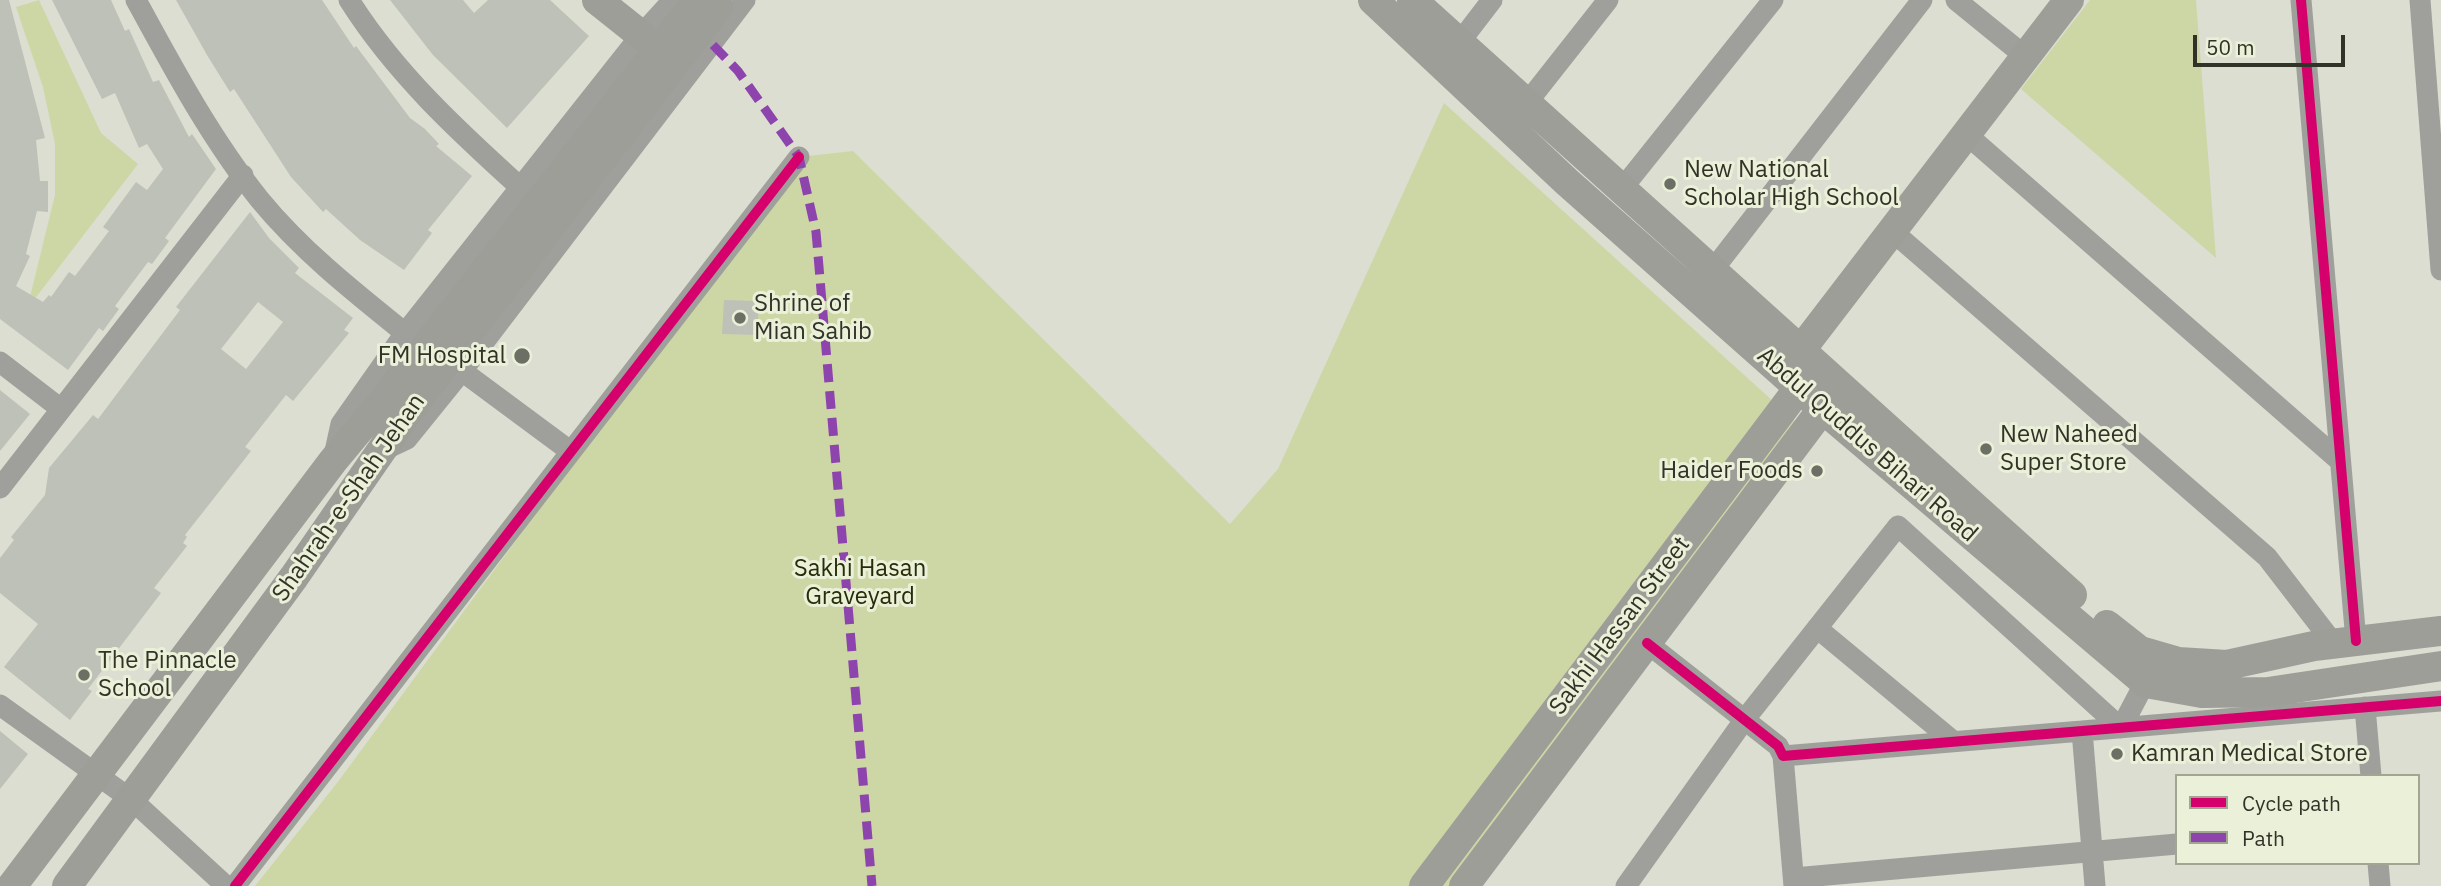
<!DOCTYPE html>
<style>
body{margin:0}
#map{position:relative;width:2441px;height:886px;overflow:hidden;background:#dbded1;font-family:"IBM Plex Sans",sans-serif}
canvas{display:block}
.legend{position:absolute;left:2175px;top:774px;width:245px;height:91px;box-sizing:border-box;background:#ebf1d8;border:2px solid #a1a592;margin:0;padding:9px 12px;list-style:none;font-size:21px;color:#313329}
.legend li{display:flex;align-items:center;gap:14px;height:35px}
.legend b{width:35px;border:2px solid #a1a592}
.scale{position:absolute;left:2193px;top:35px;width:152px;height:32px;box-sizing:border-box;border:4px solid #313329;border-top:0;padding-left:9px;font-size:21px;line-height:24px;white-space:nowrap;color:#313329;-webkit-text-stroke:5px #ebf1d8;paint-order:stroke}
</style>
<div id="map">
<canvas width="2441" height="886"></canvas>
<ul class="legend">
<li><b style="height:9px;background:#d6006c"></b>Cycle path</li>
<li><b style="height:9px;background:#8e44ad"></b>Path</li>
</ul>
<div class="scale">50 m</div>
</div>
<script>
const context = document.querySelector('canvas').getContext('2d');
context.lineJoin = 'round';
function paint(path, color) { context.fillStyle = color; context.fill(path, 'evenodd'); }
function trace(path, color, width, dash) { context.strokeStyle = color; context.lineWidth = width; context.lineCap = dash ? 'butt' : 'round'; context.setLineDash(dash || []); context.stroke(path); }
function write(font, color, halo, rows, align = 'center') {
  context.font = font + ' "IBM Plex Sans",sans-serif'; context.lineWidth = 6; context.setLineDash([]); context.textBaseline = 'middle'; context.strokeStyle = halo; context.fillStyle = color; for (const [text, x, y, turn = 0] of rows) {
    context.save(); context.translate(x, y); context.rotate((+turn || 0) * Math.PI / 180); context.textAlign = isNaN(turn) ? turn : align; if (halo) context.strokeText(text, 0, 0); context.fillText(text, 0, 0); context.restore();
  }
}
paint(new Path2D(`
 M39,0L101,133L138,164L27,309L55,195V144L43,87L16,7Z
 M2090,0H2196L2216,258L2021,89Z
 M1444,103L1806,431L1464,886H255L337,783L799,157L853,151L1230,524L1278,469Z`), '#cdd7a6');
paint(new Path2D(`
 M0,0H9L45,138L36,140L40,181H48V212L37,211L26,254L30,256L16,286L43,302L49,295L51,297L69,272L75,276L109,231L103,227L136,182L147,190L163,169L147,144L139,148L115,93L102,99L52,0H111L125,31L129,29L153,82L159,80L189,137L192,134L216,169L165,238L169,241L152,264L148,262L115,306L119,309L103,331L99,328L68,370L0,319Z
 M176,0H322L354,48L356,46L410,118L425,129L439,144L436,146L472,176L428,230L432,233L404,270L360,240L326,209L323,212L291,177L234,89L230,92L207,55Z
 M390,0H463L474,13L488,0H550L589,36L507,128L433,55Z
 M250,212L269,238L299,268L295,273L353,318L344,330L349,333L293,401L286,395L245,447L251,451L185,535L187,537L183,543L187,546L154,588L161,593L88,689L92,691L70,720L4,667L38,624L0,593V558L14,540L11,537L45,495L49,468L93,415L98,419L180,310L176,307ZM258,302L283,322L246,369L221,349Z
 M724,300L759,301L757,335L722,334Z
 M0,390L30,414L0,451Z
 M0,731L28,754L0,789Z`), '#bec1b7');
trace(new Path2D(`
 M136,0C173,68 211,139 260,200C302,251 354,292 405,333
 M349,0C395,73 457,130 521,188
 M1956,0L2026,57
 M2301,0L2356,641
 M2420,0L2441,270
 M1459,43L1492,0
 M1526,104L1608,0
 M1966,134L2340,461
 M1621,190L1773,0
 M1892,231L2267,557L2334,644
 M1712,271L1922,0
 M0,362L61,409
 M462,371L570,451
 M388,448L407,439L462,371L745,0
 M334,456L341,424L405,333L641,35L673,0
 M0,488L243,175
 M1817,628L1953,741
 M1647,643L1778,746L1783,756L2441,701
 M0,705L132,800L226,886
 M2365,707L2371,776
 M2082,731L2095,886
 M1783,756L1794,886
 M2378,863L2380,886
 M1794,878L2177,844
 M235,886L799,157
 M1626,886L1745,719L1898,526L2121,728L2151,671`), '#9fa09b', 21);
trace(new Path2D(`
 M597,0L641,35
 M1373,0L1567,182L1823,409L2146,683L2202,693L2268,692L2441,666
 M1412,0L2072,595
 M1800,351L2069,0
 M2107,625L2140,651L2178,662L2227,665L2314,646L2441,631
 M12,886L333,461L387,396
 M67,886L294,577L408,412
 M1424,886L1811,372
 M1464,886L1835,392`), '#9d9e98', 30);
trace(new Path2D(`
 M387,396L698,0
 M408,412L718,7`), '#9d9e98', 30);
trace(new Path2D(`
 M713,45L738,71L799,157L816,232L872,886`), '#8e44ad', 9, [18, 9]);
trace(new Path2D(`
 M2301,0L2356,641
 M1647,643L1778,746L1783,756L2441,701
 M235,886L799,157`), '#d6006c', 10);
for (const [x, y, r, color] of [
 [1670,184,7,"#6c6f64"],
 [740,318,7,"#6c6f64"],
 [522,356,9,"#6c6f64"],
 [1986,449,7,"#6c6f64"],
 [1817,471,7,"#6c6f64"],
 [84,675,7,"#6c6f64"],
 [2117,754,7,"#6c6f64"]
]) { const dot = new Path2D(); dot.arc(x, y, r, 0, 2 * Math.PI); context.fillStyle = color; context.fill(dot); trace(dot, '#ebf1d8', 2.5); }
write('24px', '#313329', '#ebf1d8', [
 ["New National",1684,170],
 ["Scholar High School",1684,198],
 ["Shrine of",754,304],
 ["Mian Sahib",754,332],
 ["FM Hospital",506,356,"right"],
 ["New Naheed",2000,435],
 ["Super Store",2000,463],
 ["Haider Foods",1803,471,"right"],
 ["The Pinnacle",98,661],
 ["School",98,689],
 ["Kamran Medical Store",2131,754]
], 'left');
write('24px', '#313329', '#ebf1d8', [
 ["Abdul Quddus Bihari Road",1867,445,41],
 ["Shahrah-e-Shah Jehan",349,498,-55],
 ["Sakhi Hassan Street",1620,626,-53]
]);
write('24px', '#272d09', '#ebf1d8', [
 ["Sakhi Hasan",860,569],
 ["Graveyard",860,597]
]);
</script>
